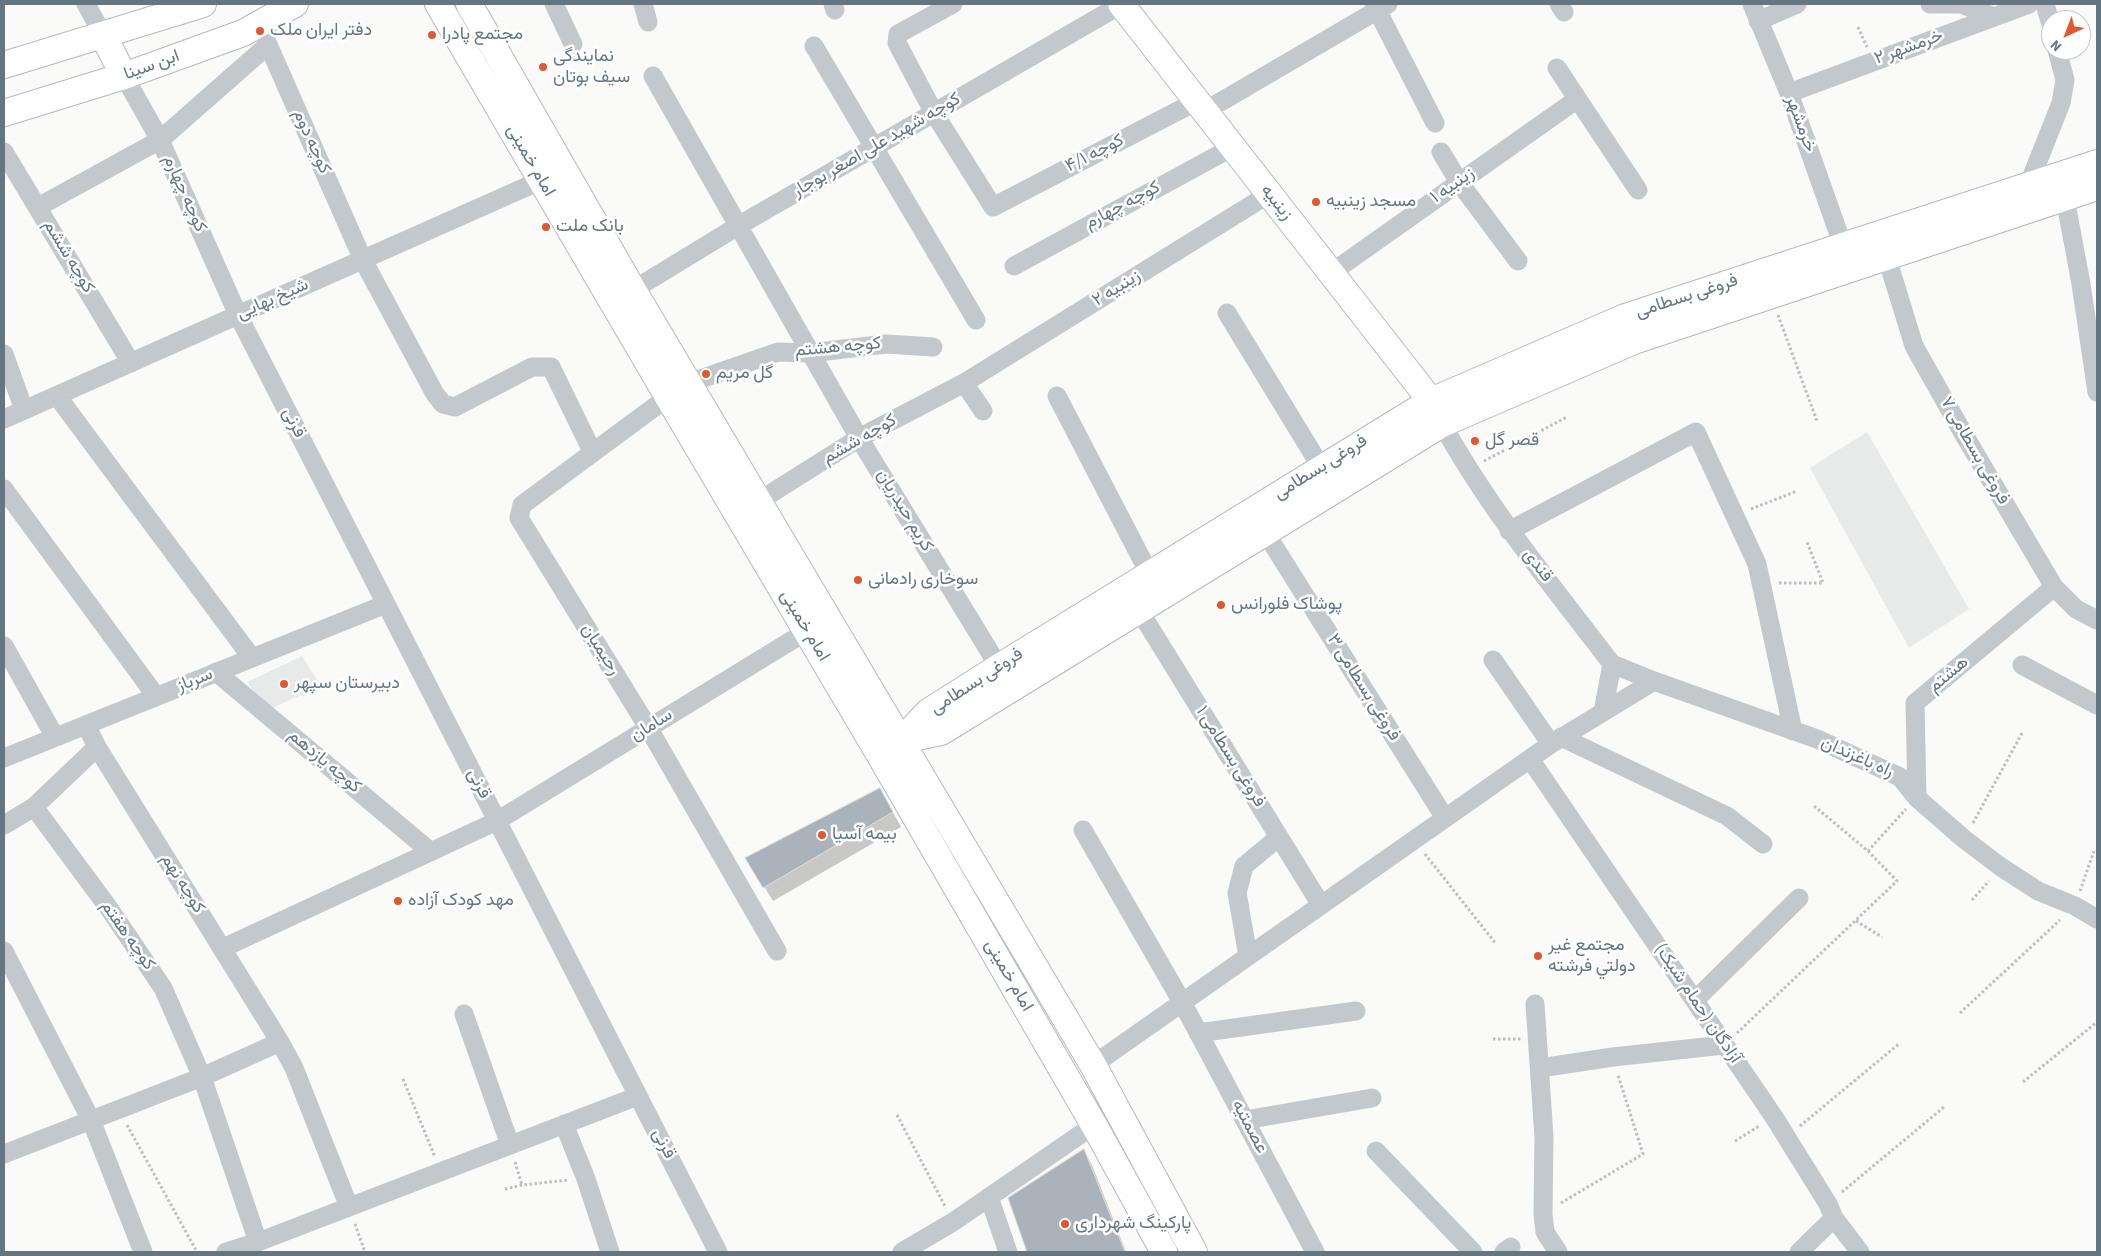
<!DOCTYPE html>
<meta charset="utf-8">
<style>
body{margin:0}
#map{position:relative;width:2101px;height:1256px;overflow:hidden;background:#fafaf8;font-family:"Source Sans 3",sans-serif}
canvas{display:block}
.frame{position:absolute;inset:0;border:5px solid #657683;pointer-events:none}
.north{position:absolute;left:2041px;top:10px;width:50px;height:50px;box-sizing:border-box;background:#fff;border:1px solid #c1c8cd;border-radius:50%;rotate:223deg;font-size:14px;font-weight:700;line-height:20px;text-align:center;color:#657683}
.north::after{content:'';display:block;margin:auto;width:18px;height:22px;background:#e4572e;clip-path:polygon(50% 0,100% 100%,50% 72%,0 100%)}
</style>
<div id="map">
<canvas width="2101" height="1256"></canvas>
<div class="frame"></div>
<div class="north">N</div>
</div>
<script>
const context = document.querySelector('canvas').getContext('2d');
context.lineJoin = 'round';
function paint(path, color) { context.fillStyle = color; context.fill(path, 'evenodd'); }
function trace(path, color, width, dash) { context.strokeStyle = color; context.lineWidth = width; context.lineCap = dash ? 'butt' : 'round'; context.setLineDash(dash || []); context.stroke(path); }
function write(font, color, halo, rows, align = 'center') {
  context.font = font + ' "Source Sans 3",Vazirmatn,sans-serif'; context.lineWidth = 5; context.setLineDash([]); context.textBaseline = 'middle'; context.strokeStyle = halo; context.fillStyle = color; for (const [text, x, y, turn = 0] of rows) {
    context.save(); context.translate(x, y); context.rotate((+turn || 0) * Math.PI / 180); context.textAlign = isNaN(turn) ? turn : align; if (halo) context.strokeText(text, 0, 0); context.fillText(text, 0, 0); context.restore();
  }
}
paint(new Path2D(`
 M1867,432L1969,609L1909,648L1810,468Z
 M302,656L321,686L268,710L247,682Z`), '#e8e9e9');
paint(new Path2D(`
 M888,803L901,827L773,901L747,858Z
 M1084,1151L1092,1165L1126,1252H1028L1010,1198Z`), '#0003');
const building = new Path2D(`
 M880,788L893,812L763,888L745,858Z
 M1084,1149L1125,1252H1027L1008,1198Z`);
paint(building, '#aab3b9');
trace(building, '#dcdcda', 1);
const secondary = new Path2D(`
 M438,4L668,397L879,754L1094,1125L1164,1252
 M469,4L633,290L1093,1065L1194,1252
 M1121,4L1431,401L1439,417
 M103,35L124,76
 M4,65L203,4
 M4,113L124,76L243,33L295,4
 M902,740L928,712L999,667L1431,401L1625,317L2097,163
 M888,749L902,740L941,732L1442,424L1634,341L2097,187`);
trace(secondary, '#b3babf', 28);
trace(new Path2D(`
 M1858,27L1867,47
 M1778,315L1817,421
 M1484,461L1567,417
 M1751,509L1797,491
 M1779,583H1823L1807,542
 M1973,823L2022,733
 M1868,851L1906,809
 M1425,854L1496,944
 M2080,891L2094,851
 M1972,900L1989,881
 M1856,921L1882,937
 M1960,1013L2060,920
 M1737,1033L1897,881L1868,851L1813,805
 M1493,1039H1521
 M403,1079L435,1157
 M2023,1082L2097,1022
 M897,1115L946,1208
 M127,1125L197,1252
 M1800,1126L1900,1043
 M1735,1141L1759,1126
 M515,1162L522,1185
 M505,1189L522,1185L569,1180
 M1842,1192L1944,1107
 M1561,1203L1643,1154L1618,1075
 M355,1224L365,1252`), '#bbbfc2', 3, [2.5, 2.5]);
trace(new Path2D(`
 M86,4L103,35
 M554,4L573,44
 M643,4L648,22
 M833,4L835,10
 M953,4L898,34L897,43L934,113L993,207L1197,101
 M1374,4L1435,123
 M1559,4L1564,12
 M1752,4L1789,93L1843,246
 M1930,4H1961L1994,17
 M2045,4L2051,25
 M1758,21L1797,4
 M259,24L363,260L435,394L443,404L455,407L532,367H551L593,453
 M814,46L976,320
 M1557,68L1638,190
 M124,76L160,140L238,315L718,1252
 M653,76L859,438L999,667
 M1789,93L2029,4
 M1205,111L1388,4
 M4,152L131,363
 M1441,152L1459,182L1518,261
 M2028,186L2061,103L2065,80L2057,50
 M2065,198L2081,284L2097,392
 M38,207L160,140L268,45
 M1887,258L1914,346L1963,433L2054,587L2076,609L2097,620
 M1014,266L1233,147
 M1331,273L1576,100
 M633,290L738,226L1122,4
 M1227,313L1321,467
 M4,354L24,410
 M689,383L778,352L810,353L886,344L933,347
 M964,383L983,411
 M57,396L252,658
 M1057,396L1150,575
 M668,397L522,505L519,518L649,729L777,951
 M4,419L553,175
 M1442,424C1490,510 1552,586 1612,664L1603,712
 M4,489L156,696
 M759,501L859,438L964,383L1269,194
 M1509,531L1696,432L1757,564L1793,731
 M1265,532L1445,818
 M1139,610L1321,905
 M4,646L55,737
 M1493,660L1551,744
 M1612,664L1654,681L1817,739L1900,777L1917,798L1964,839L2001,867L2038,891L2075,906L2097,919
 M2022,665L2097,705
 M216,672L431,852
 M86,725L97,747L280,1042L294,1068L349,1207
 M1561,737L1727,816L1763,844
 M4,758L386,604
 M1530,759L1774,1117L1828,1204L1834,1218L1860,1252
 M1917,798L1915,703L2054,587
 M34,807L108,907L163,988L202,1077L258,1242
 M4,825L34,807L97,747
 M1083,830L1182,1002L1315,1252
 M223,948L497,821L807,631
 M4,951L91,1120L143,1252
 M1248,956L1237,893L1244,866L1279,837
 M1695,1000L1799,898
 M1535,1004L1544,1137L1543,1214L1545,1232L1558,1252
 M464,1014L510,1145
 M1198,1033L1356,1011
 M1093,1065L1551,744L1654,681
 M1540,1068L1613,1057L1724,1045
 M1245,1120L1372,1098
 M564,1124L586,1179L610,1252
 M1376,1151L1473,1252
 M4,1154L202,1077L280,1042
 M989,1197L1008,1252
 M226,1252L258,1242L638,1096
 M902,1252L953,1222L1094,1125
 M1504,1252L1511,1247
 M1799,1252L1834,1218`), '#c3c8cc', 19);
trace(secondary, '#fff', 26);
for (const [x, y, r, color] of [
 [260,31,5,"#e4572e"],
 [432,35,5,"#e4572e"],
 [543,67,5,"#e4572e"],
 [1316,202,5,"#e4572e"],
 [546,227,5,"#e4572e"],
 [706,374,5,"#e4572e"],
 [1475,441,5,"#e4572e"],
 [858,580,5,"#e4572e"],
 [1221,605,5,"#e4572e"],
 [284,684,5,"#e4572e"],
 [822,835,5,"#e4572e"],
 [398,901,5,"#e4572e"],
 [1538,956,5,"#e4572e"],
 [1065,1224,5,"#e4572e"]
]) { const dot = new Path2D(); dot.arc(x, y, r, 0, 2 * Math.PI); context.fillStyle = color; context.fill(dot); trace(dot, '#fff', 2); }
write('18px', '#657683', '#fff', [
 ["دفتر ایران ملک",270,31],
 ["مجتمع پادرا",442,35],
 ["نمایندگی",553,57],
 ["سیف بوتان",553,78],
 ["مسجد زینبیه",1326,202],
 ["بانک ملت",556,227],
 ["گل مریم",716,374],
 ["قصر گل",1485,441],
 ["سوخاری رادمانی",868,580],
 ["پوشاک فلورانس",1231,605],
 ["دبیرستان سپهر",294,684],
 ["بیمه آسیا",832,835],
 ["مهد کودک آزاده",408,901],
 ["مجتمع غير",1548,946],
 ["دولتي فرشته",1548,967],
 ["پارکینگ شهرداری",1075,1224]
], 'left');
write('18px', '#657683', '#fff', [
 ["خرمشهر ۲",1909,48,-20],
 ["ابن سینا",152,66,-20],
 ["خرمشهر",1800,124,70],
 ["کوچه دوم",311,142,66],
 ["کوچه شهید علی اصغر بوجار",877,146,-30],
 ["کوچه ۴/۱",1095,154,-27],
 ["امام خمینی",530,161,60],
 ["زینبیه ۱",1453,186,-35],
 ["کوچه چهارم",184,194,66],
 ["زینبیه",1276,203,52],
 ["کوچه چهارم",1123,206,-28],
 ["کوچه ششم",68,257,59],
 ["زینبیه ۲",1117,289,-32],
 ["فروغی بسطامی",1687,297,-18],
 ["شیخ بهایی",273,300,-24],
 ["کوچه هشتم",838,348,-5],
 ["قرنی",293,423,63],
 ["کوچه ششم",860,440,-30],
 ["فروغی بسطامی ۷",1974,451,60],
 ["فروغی بسطامی",1321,468,-32],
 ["کریم حیدریان",904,511,59],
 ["قندی",1537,566,52],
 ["امام خمینی",804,626,59],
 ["رحیمیان",600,650,58],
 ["هشتم",1949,675,-40],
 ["سرباز",195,681,-22],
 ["فروغی بسطامی",977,682,-33],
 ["فروغی بسطامی ۳",1363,688,58],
 ["سامان",652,726,-32],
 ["فروغی بسطامی ۱",1230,757,58],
 ["راه باغزندان",1857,758,24],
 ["کوچه یازدهم",324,762,40],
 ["قرنی",478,784,63],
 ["کوچه نهم",182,884,58],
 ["کوچه هفتم",127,936,55],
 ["امام خمینی",1008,976,60],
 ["آزادگان (حمام شیک)",1697,1004,56],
 ["عصمتیه",1249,1127,62],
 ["قرنی",663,1144,63]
]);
</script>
